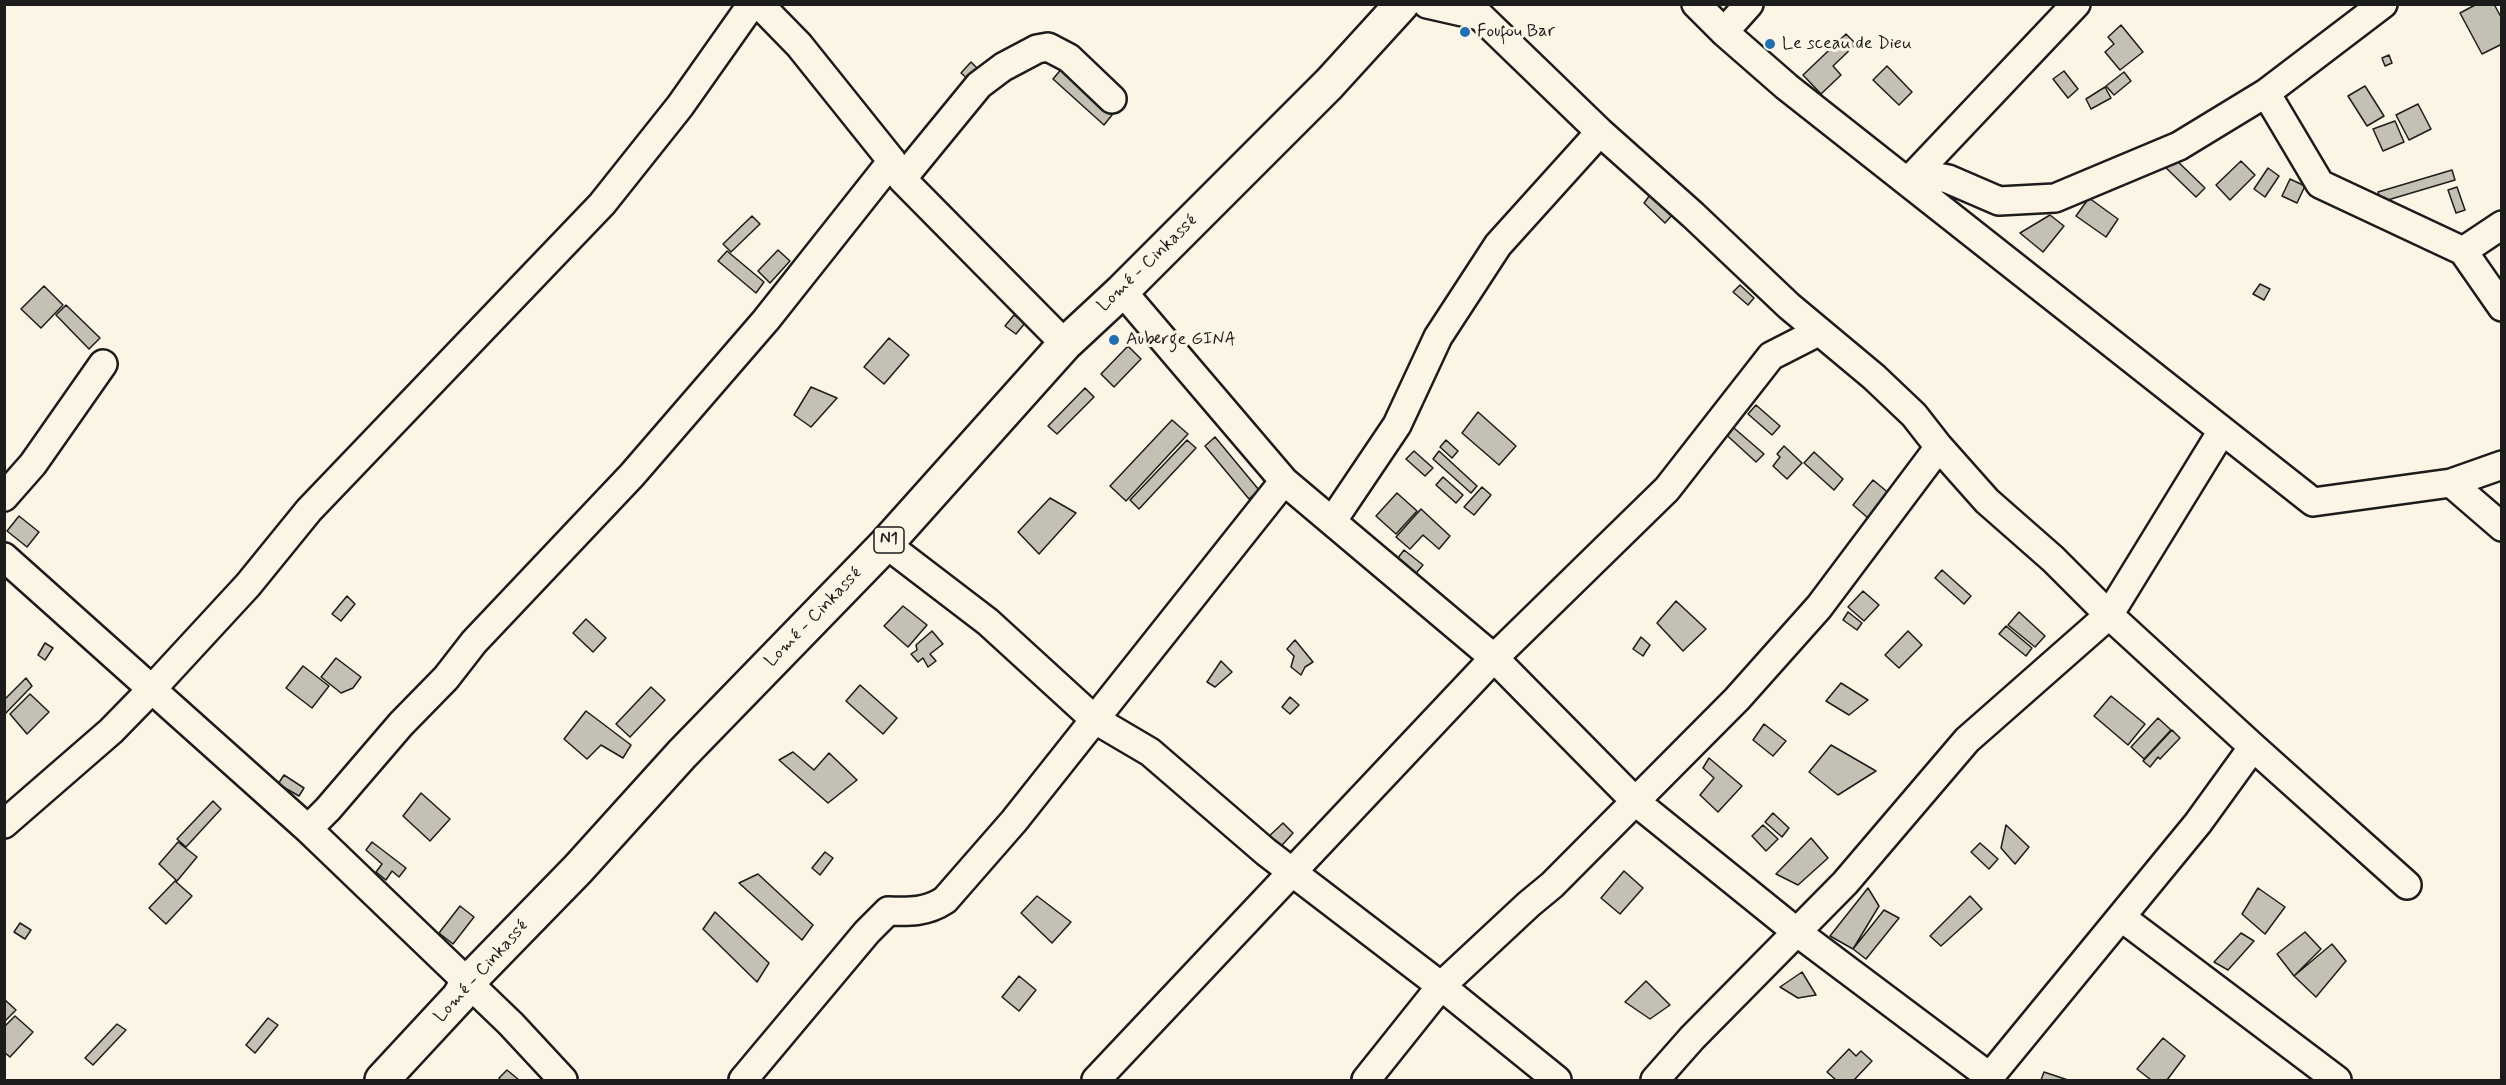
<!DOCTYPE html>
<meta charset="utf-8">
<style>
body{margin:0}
#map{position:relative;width:2506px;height:1085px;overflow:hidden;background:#fcf5e5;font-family:Mynerve,sans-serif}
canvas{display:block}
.frame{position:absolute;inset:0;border:6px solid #1c1c1c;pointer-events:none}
</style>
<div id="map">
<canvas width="2506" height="1085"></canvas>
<div class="frame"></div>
</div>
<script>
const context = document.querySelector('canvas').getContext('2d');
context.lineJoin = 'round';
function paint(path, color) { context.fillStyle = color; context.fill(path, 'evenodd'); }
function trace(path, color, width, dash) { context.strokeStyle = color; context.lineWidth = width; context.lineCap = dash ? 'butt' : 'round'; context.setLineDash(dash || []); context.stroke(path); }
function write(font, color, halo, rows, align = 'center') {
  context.font = font + ' Mynerve,sans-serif'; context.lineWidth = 6; context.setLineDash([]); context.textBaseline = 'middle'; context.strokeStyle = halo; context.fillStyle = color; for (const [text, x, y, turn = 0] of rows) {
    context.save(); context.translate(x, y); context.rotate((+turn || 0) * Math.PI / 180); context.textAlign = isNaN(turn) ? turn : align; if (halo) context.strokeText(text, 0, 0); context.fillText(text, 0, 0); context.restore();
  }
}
const building = new Path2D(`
 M2477,4H2494L2502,19V44L2482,54L2460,13Z
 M2121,25L2143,52L2120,70L2105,52L2114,44L2108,37Z
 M1846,34L1856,44L1833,66L1841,75L1821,94L1803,75Z
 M2389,55L2392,63L2385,66L2382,58Z
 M971,62L978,69L969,80L961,73Z
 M1887,66L1912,92L1899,105L1873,80Z
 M1063,67L1116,110L1104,125L1053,79Z
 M2064,71L2078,89L2068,98L2053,79Z
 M2124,72L2131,81L2114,95L2106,86Z
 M2365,86L2384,116L2367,126L2348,96Z
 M2105,87L2111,98L2091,109L2086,99Z
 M2418,104L2431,129L2409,140L2396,115Z
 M2395,121L2404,142L2383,151L2373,129Z
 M2171,155L2205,188L2196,197L2162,164Z
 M2241,161L2255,175L2230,200L2216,185Z
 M2268,168L2279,176L2265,197L2254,189Z
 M2452,170L2455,180L2381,202L2378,192Z
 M2290,179L2305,186L2297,203L2282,196Z
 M2457,187L2465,210L2456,213L2448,190Z
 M1650,195L1673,214L1665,223L1644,203Z
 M2089,198L2118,219L2106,237L2076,216Z
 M2050,215L2064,226L2043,252L2020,233Z
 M752,216L760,224L731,252L723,244Z
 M778,250L790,261L770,283L758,271Z
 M727,251L764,282L756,293L718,261Z
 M2260,284L2270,289L2264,300L2253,294Z
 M1740,285L1754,298L1748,305L1733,292Z
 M44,286L63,305L41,328L21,309Z
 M66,305L100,338L89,349L56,315Z
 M1014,315L1025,323L1016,334L1005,326Z
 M889,338L909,355L884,384L864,367Z
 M1128,346L1141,359L1114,387L1101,374Z
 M811,387L837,398L811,427L794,415Z
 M1085,388L1094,397L1057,434L1048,426Z
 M1756,405L1780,426L1772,435L1748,414Z
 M1478,412L1516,446L1499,465L1462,433Z
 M1172,420L1188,434L1126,501L1110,486Z
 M1727,422L1764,454L1756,462L1720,429Z
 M1215,437L1259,490L1249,499L1205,446Z
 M1187,440L1196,448L1139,509L1130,500Z
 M1446,440L1458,451L1452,458L1440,447Z
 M1784,446L1802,463L1787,479L1773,466L1780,457L1777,454Z
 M1414,451L1433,468L1425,476L1406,459Z
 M1439,451L1477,486L1471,493L1433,459Z
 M1814,452L1843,479L1834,490L1804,463Z
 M1443,477L1463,495L1456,503L1436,485Z
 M1873,480L1890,494L1868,518L1853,505Z
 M1482,487L1491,495L1474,515L1464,507Z
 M1397,493L1417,511L1396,534L1376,516Z
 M1050,498L1076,513L1039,554L1018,532Z
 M1421,509L1450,536L1439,549L1423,535L1410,549L1396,537Z
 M19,516L39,532L27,547L7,531Z
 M1404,550L1423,565L1412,578L1394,563Z
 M1942,570L1971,596L1964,604L1935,578Z
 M1863,591L1879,605L1864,621L1848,607Z
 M347,596L355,604L341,621L332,614Z
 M1676,601L1706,629L1683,651L1657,623Z
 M903,606L927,625L908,647L884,626Z
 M1848,612L1862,623L1857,630L1843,620Z
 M2019,612L2045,636L2035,647L2008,625Z
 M586,619L606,638L593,652L573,633Z
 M2006,626L2032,648L2026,656L1999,634Z
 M932,631L943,644L930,654L936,661L928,667L923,658L918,662L911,654L917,650L916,645Z
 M1908,631L1922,645L1899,668L1885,655Z
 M1641,637L1650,645L1643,656L1633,649Z
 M1295,640L1313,662L1305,667L1301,675L1291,667L1294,656L1287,649Z
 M45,643L53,648L45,660L38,655Z
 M336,658L361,677L353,688L341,693L321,677Z
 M1221,661L1232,672L1215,687L1207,682Z
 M303,666L329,686L312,708L286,688Z
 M26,678L32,686L4,715V700Z
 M1841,683L1868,700L1849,715L1826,701Z
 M860,685L897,718L883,734L846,701Z
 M651,687L665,700L630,737L616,724Z
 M30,694L49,712L27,734L10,714Z
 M2111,696L2145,724L2128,745L2094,716Z
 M1290,697L1299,705L1290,714L1282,707Z
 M586,711L631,745L623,758L601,745L587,759L564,739Z
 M2158,718L2171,730L2144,759L2131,747Z
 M1764,724L1786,741L1773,756L1753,740Z
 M2172,730L2180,738L2160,759L2158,757L2150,767L2143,761Z
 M1831,745L1876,771L1838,795L1809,772Z
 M793,752L814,770L829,753L857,780L828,803L779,760Z
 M1709,758L1742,786L1718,812L1700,795L1714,778L1703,768Z
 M284,775L304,788L299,796L278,784Z
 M421,793L450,819L430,841L403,816Z
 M213,801L221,809L186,847L177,839Z
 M1773,813L1789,828L1782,837L1765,822Z
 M1283,823L1293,833L1275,853L1265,840Z
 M1763,825L1778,839L1766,851L1752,836Z
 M2006,825L2029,847L2015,864L2001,848Z
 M1811,838L1828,858L1798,885L1776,874Z
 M178,842L197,857L177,881L159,864Z
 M372,842L406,868L399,877L392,871L386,880L376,872L382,864L366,850Z
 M1980,843L1998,859L1989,869L1971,852Z
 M825,852L833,858L820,875L812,868Z
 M1624,871L1643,888L1620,914L1601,898Z
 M758,874L813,925L802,940L739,883Z
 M175,881L192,896L166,924L149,908Z
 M1868,888L1879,906L1853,949L1830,936Z
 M2258,888L2285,907L2265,934L2242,914Z
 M1037,896L1071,922L1052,943L1021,913Z
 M1970,896L1982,909L1941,946L1930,936Z
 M460,906L474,917L453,944L439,933Z
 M1884,910L1899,918L1866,959L1853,949Z
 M715,912L769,963L757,982L703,929Z
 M20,923L31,930L25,939L14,932Z
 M2305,932L2321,949L2294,976L2277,954Z
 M2241,933L2254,941L2228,970L2214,962Z
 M2332,944L2346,961L2316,997L2294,976Z
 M1802,972L1816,995L1798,998L1780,987Z
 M1019,976L1036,990L1019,1011L1002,997Z
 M1646,981L1670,1005L1650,1019L1625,1002Z
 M4,999L16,1010L4,1022Z
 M15,1016L33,1032L10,1057L4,1052V1027Z
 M268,1018L278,1025L255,1053L246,1045Z
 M117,1024L126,1030L93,1065L85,1058Z
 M2163,1038L2185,1056L2167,1080H2151L2137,1069Z
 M1849,1049L1856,1056L1861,1051L1872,1061L1854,1080H1836L1827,1072Z
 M507,1070L519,1080H501L499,1078Z
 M2044,1072L2068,1080H2041Z`);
paint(building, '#c4c0b3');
trace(building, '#1c1c1c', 1.5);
const minor = new Path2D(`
 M759,4L799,45L892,161L902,179L1065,344
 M1427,4L1480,16L1600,132L1693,215L1789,306L1874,377L1914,415L1939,447L1987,501L2053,559L2109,615L2253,747L2407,885
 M1696,4L1724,32L1787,87L2313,502L2451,483L2502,465
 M1724,32L1749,4
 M2266,93L2320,184L2463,251L2502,307
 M1916,173L2076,4
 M902,179L979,85L1003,67L1037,49L1048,47L1069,58L1112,99
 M1908,180L1916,173L1948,179L1999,201L2055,198L2179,146L2266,93L2383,4
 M2463,251L2502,225
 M1122,291L1284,481L1494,658L1636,802L1798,933L1990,1077
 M2451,483L2502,527
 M4,497L33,464L103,364
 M1333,520L1397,425L1438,337L1498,245L1600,132
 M886,544L988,622L1094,719L1150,752L1266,852L1441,986L1557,1080
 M4,557L308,829L511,1024L563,1080
 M4,824L111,731L152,689L248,585L309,510L602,204L680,106L752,4
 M308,829L328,809L401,724L446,678L474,642L632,475L766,320L892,161
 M2121,917L2337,1080
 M743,1080L867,932L888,911C910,912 927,912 945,900L1014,821L1284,481
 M1096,1080L1494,658L1667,489L1771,356L1818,332
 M1366,1080L1441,986L1529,904L1552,885L1737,699L1819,607L1939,447
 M1655,1080L1692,1038L1845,883L1967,740L2109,615L2222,431
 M1987,1080L2198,823L2253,747`);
const highway = new Path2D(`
 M382,1080L459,997L467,983L578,869L682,754L886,544L1065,344L1122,291L1329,84L1402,4`);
trace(minor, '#1c1c1c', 32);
trace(highway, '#1c1c1c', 38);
trace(minor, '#fcf5e5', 27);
trace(highway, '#fcf5e5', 33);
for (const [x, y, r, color] of [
 [1465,32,6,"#1f6fb2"],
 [1770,44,6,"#1f6fb2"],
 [1114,340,6,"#1f6fb2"]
]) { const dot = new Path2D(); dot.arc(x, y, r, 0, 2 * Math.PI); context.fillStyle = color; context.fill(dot); trace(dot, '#fcf5e5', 2); }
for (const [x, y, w] of [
 [889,540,30]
]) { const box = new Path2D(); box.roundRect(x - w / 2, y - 13, w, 26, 4.5); context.fillStyle = '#fcf5e5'; context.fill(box); trace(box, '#1c1c1c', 1.5); }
write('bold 16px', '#1c1c1c', null, [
 ["N1",889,540]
]);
write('18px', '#1c1c1c', '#fcf5e5', [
 ["Foufou Bar",1477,32],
 ["Le sceau de Dieu",1782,44],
 ["Auberge GINA",1126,340]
], 'left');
write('18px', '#1c1c1c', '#fcf5e5', [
 ["Lomé - Cinkassé",1148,264,-44],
 ["Lomé - Cinkassé",814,618,-46],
 ["Lomé - Cinkassé",482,972,-48]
]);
</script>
